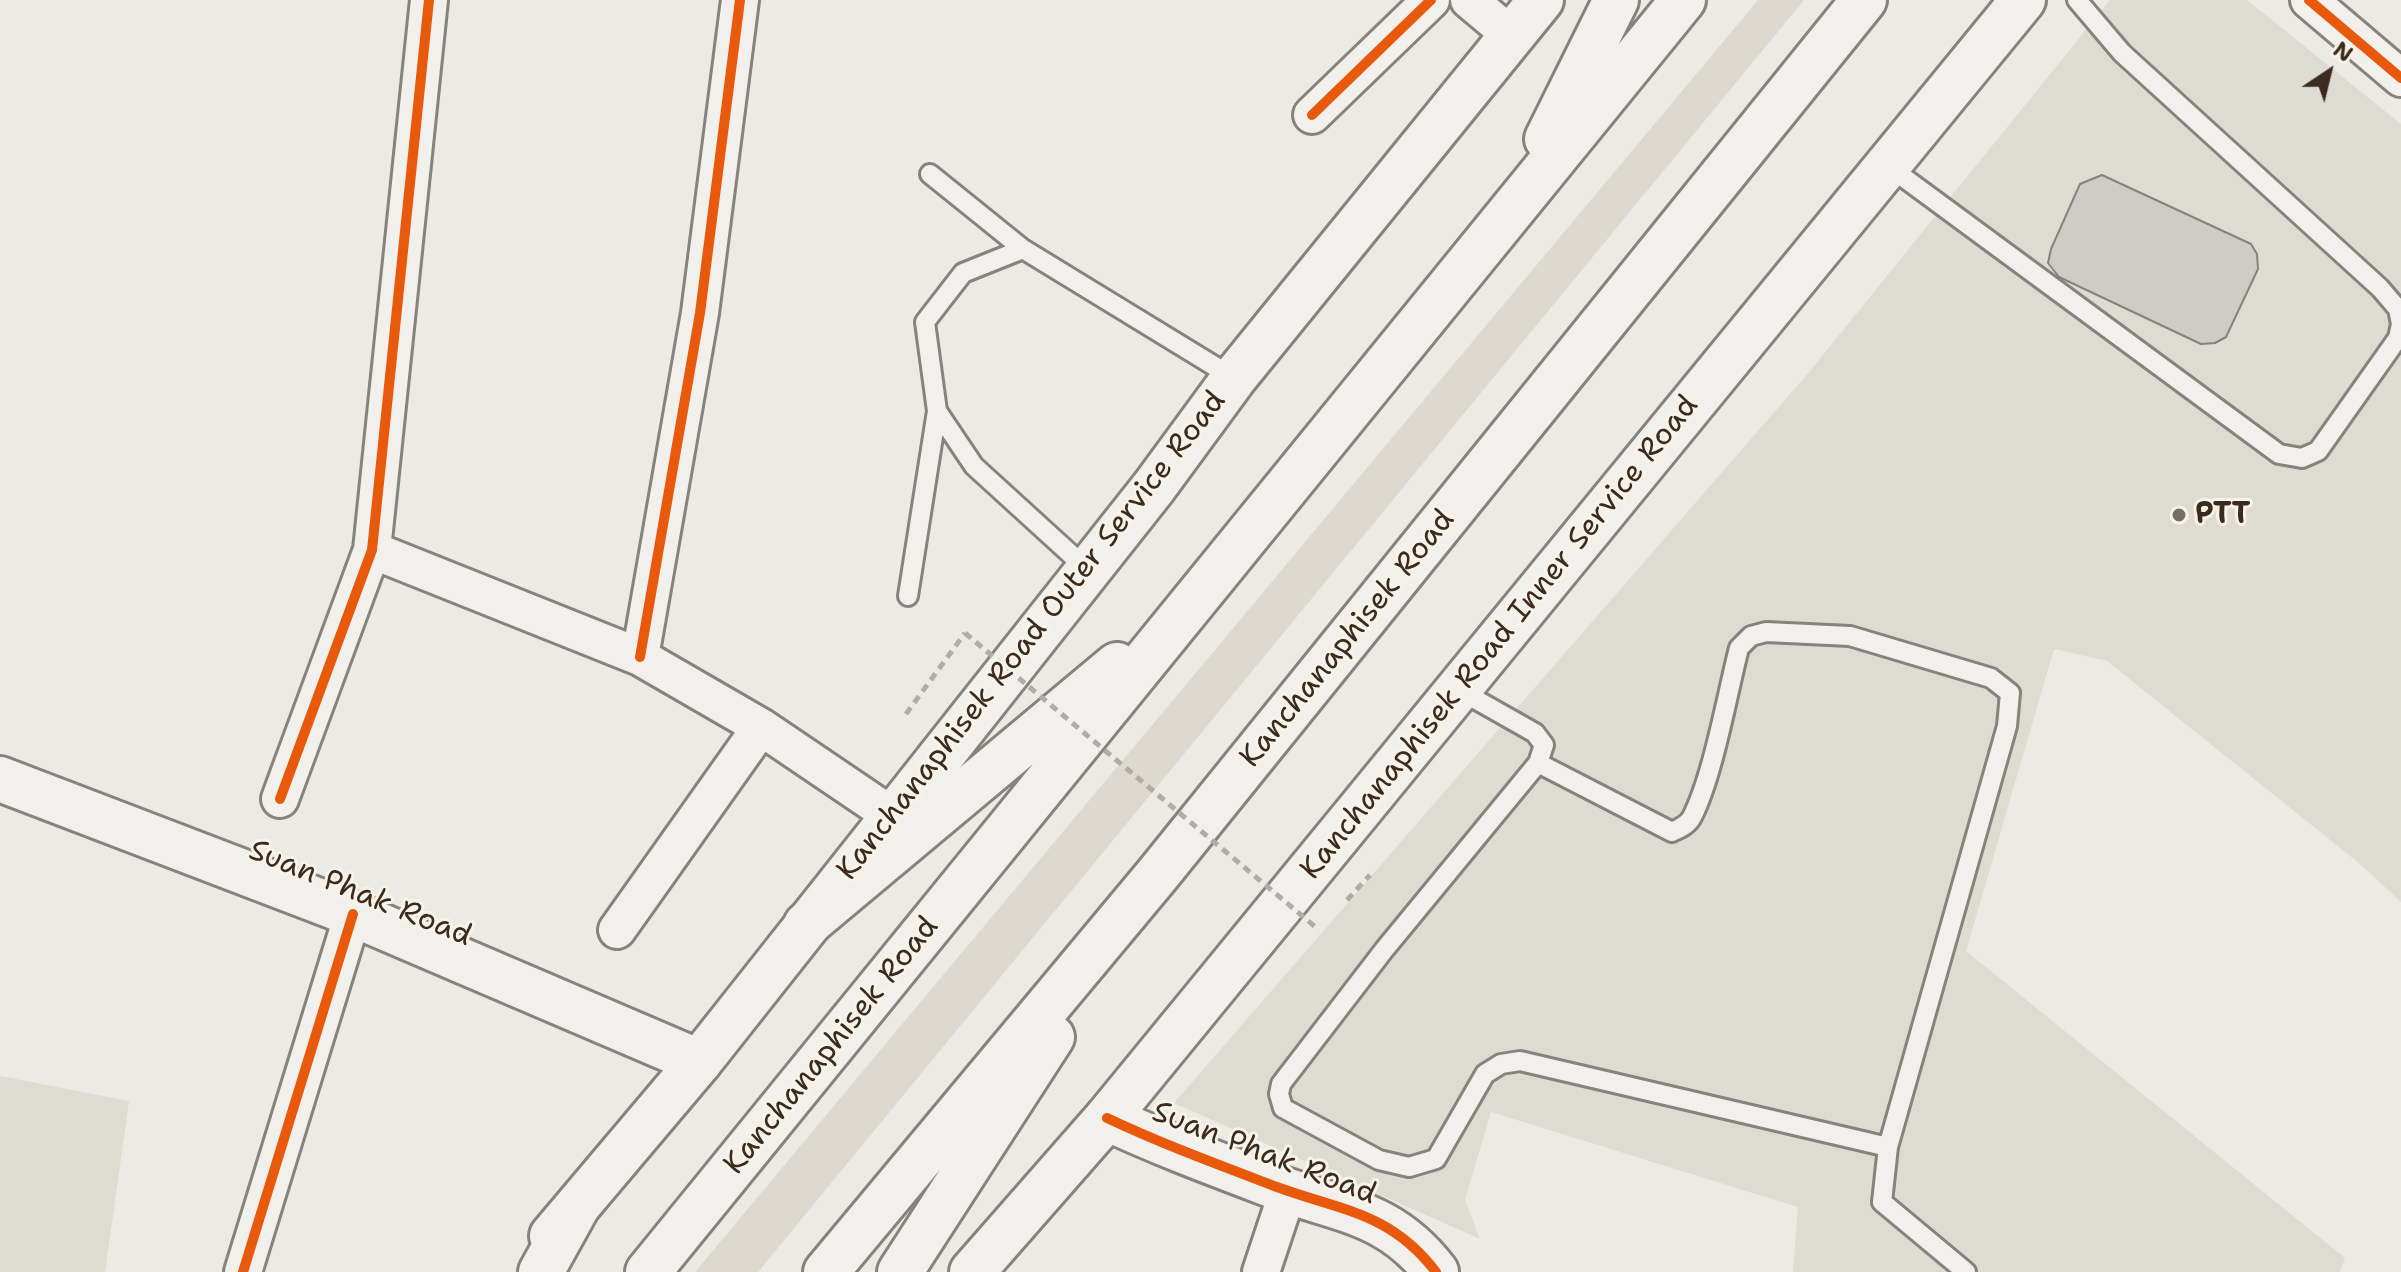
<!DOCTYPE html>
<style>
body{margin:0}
#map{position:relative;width:2401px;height:1272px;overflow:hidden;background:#eceae4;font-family:"Shantell Sans",sans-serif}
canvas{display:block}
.north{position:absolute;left:2289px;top:32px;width:80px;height:80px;-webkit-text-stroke:6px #f7f3e8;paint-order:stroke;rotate:35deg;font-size:22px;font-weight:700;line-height:32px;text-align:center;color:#3b2a1e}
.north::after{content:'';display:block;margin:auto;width:28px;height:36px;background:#3b2a1e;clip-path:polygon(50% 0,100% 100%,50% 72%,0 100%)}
</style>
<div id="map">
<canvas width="2401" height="1272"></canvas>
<div class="north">N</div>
</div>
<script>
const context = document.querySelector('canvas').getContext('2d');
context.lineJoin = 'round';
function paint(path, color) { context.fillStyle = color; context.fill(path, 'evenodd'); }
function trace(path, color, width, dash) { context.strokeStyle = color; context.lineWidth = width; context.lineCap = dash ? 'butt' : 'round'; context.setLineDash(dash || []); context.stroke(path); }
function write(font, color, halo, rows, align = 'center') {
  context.font = font + ' "Shantell Sans",sans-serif'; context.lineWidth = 6; context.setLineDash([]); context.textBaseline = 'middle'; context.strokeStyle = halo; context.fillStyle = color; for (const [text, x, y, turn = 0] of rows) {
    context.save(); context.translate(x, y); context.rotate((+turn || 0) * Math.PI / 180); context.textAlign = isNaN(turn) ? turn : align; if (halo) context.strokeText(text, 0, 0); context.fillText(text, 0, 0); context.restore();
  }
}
paint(new Path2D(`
 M2110,0H2247L2401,124V902L2360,864L2107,661L2054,649L1966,951L2345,1258L2340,1272H1793L1798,1207L1491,1112L1465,1200L1480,1239L1174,1103L1810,371Z
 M0,1076L129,1101L105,1272H0Z`), '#dedbd2');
paint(new Path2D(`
 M1758,0H1804L758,1272H695Z`), '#ddd9d0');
const building = new Path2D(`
 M2102,175L2251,244L2257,254L2258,269L2226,337L2215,343L2201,344L2059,277L2048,263L2051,249L2080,184Z`);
paint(building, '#cfccc7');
trace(building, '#86827c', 2);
const service = new Path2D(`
 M1888,166L2279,454L2302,458L2318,451L2398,338L2401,324L2398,309L2380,288L2122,53L2077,0
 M930,174L1023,249
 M1087,569L974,466L937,411L925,322L963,273L1023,249L1234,378
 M908,596L937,411
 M1459,690L1535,733L1544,745L1538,763L1384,950L1281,1084L1279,1094L1283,1108L1379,1160L1409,1167L1436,1159L1485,1074L1501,1064L1520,1061L1888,1147
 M1538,763L1672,832C1680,828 1688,825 1692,817C1713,776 1727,695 1739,648L1751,636L1766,632L1850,636L1991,678L2010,693L2007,726L1888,1147L1882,1202L1966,1272`);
const minor = new Path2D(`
 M1469,0L1512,36
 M2309,0L2401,78
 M1312,115L1431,0
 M372,550L640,657L761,727
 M640,657L700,313L740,0
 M280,799L372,550L429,0
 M617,930L761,727L891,815
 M243,1272L353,914
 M1261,1272L1288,1191`);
const tertiary = new Path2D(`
 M0,779L353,914L699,1062
 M1107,1118C1162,1144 1219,1165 1277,1187C1342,1211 1390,1212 1436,1272`);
const secondary = new Path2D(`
 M552,1236L699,1062L1154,487L1234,378L1541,0
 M972,1272L1107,1118L2023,0`);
const trunk = new Path2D(`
 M1547,139L1616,0
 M806,925L1117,665
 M541,1272L577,1207
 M648,1272L1683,0
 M826,1272L1158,874L1864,0
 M900,1272L1052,1037`);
trace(service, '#86827c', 24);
trace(minor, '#86827c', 42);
trace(tertiary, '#86827c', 50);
trace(secondary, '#86827c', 50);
trace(trunk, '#86827c', 50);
trace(new Path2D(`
 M906,714L965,633
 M1347,900L1370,875`), '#b0ada8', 5, [8, 6]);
trace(service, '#f1f0ec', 18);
trace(minor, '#f1f0ec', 36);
trace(tertiary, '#f1f0ec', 44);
trace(secondary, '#f1f0ec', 44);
trace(trunk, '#f1f0ec', 44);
trace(new Path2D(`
 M965,633L1319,930`), '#b0ada8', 5, [8, 6]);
trace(new Path2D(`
 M2309,0L2401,78
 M1312,115L1431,0
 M640,657L700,313L740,0
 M280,799L372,550L429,0
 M1107,1118C1162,1144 1219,1165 1277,1187C1342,1211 1390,1212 1436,1272
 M243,1272L353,914`), '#e8590c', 10);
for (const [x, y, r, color] of [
 [2179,515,8,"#796d63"]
]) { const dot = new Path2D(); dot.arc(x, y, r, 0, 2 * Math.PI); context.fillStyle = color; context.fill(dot); trace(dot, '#f7f3e8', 3); }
write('bold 30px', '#3b2a1e', '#f7f3e8', [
 ["PTT",2195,515]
], 'left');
write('30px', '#3b2a1e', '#f7f3e8', [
 ["Kanchanaphisek Road Outer Service Road",1032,636,-52],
 ["Kanchanaphisek Road Inner Service Road",1500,638,-51],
 ["Kanchanaphisek Road",1348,639,-51],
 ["Suan Phak Road",360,894,22],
 ["Kanchanaphisek Road",832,1046,-51],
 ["Suan Phak Road",1264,1154,21]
]);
</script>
